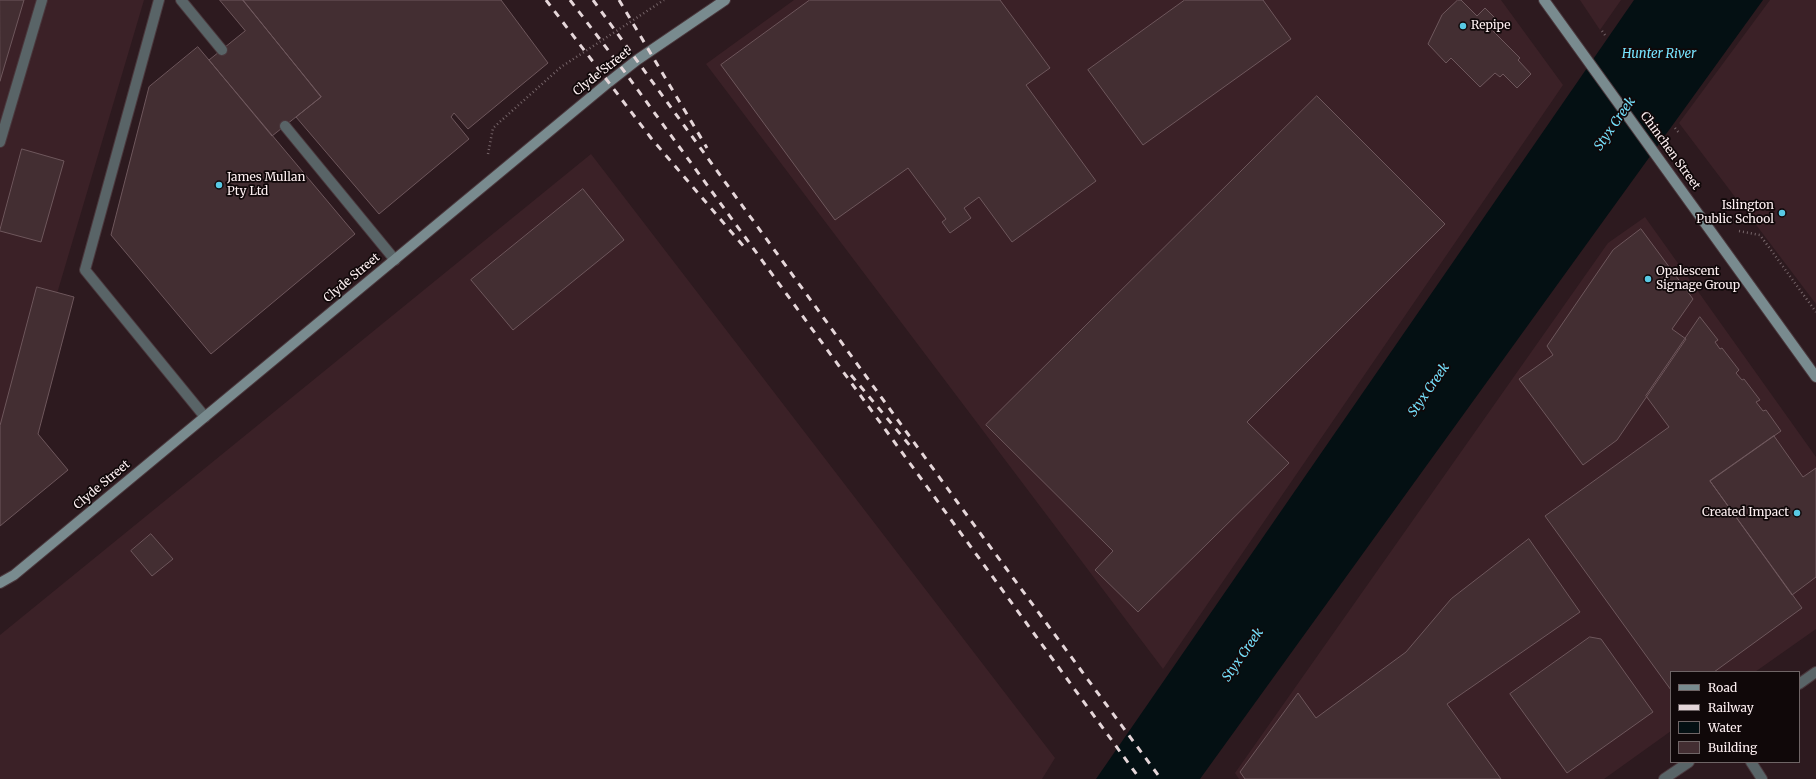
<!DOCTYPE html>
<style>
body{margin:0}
#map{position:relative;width:1816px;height:779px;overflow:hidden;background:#2d1a1f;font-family:Merriweather,serif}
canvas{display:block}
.legend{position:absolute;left:1670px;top:671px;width:130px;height:92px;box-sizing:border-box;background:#100809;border:1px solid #6f6566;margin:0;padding:5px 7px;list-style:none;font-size:12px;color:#fef0f2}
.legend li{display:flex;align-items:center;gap:8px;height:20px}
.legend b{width:20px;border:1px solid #6f6566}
</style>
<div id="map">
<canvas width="1816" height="779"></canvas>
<ul class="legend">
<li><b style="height:5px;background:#798b8f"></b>Road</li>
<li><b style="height:5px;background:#e5d6d9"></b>Railway</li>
<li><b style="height:11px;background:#041013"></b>Water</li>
<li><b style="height:11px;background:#432e32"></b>Building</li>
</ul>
</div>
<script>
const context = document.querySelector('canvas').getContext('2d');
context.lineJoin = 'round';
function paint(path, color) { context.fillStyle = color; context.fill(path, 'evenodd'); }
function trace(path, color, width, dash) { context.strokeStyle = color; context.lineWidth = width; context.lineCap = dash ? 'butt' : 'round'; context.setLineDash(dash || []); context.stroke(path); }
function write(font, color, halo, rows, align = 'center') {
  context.font = font + ' Merriweather,serif'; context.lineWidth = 3.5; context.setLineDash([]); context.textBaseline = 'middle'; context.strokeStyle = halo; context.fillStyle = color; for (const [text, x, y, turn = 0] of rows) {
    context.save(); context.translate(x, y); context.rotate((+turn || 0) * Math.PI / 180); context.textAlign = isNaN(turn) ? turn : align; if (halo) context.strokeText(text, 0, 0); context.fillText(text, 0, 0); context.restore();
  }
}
paint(new Path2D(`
 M0,0H144L0,486Z
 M794,0H1501L1563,85L1163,669L706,64Z
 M1580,0H1621L1600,30Z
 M1770,0H1816V304L1679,123Z
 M591,154L1055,758L1042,779H0V635Z
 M1645,217L1816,457V629L1755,672H1671V731L1604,779H1239L1235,773L1608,243Z`), '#3b2127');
paint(new Path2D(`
 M1634,0H1763L1200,779H1096Z`), '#041013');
const building = new Path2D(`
 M0,0H24L0,81Z
 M220,0H243L321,97L272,136L209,60L245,31Z
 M243,0H501L548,63L468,129L454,113L451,117L469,139L379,214L296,117L321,97Z
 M810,0H1000L1050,68L1026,85L1096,181L1012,242L979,197L964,208L971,218L950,233L942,222L946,219L908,168L835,220L721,65Z
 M1185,0H1263L1291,39L1143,145L1088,70Z
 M1458,0H1461L1477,16L1485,8L1497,20L1489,27L1520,58L1518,60L1531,74L1517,88L1503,74L1500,77L1495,73L1480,87L1451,58L1446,63L1428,44L1442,15Z
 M198,47L355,234L211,354L111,235L149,87Z
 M1317,96L1445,224L1247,422L1289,463L1138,612L1095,570L1113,551L986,425Z
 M22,149L64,161L41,242L0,231Z
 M583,189L624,240L513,330L471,280Z
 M1641,229L1693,299L1672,329L1686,339L1617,440L1583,465L1519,379L1553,355L1547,346L1613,250Z
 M37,287L74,297L38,434L68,470L0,526V426Z
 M1700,317L1718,340L1715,342L1720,349L1722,348L1739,370L1736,373L1742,380L1744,379L1760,400L1756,402L1763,411L1766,410L1781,431L1710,481L1802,608L1714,672H1671V690L1545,516L1669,427L1646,396Z
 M1774,436L1803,477L1816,468V577L1792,595L1710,481Z
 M151,534L173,559L152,576L131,551Z
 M1529,539L1580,612L1447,704L1501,779H1245L1240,772L1298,693L1316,718L1406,652L1451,599Z
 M1590,637L1601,639L1653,712L1567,773L1510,694Z`);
paint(building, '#432e32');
trace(building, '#6e575c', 1);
const lane = new Path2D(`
 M159,0L85,270L205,417
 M181,0L222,50
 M285,126L395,260
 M0,142L42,0`);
const street = new Path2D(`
 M1799,684L1816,672
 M1751,762L1762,779
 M1664,779L1689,762`);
const secondary = new Path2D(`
 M1544,0L1816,377
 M0,583L14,575L609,82L637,60L725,0`);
trace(lane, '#4a383d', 12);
trace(street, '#4a383d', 12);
trace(secondary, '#4a383d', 12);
trace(new Path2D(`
 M1602,31L1605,35
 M1675,128L1680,134
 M488,154L493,128L561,67L664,0
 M1739,231L1760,235L1816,312`), '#766569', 2.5, [1, 3]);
trace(lane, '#596467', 10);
trace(street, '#596467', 10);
trace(secondary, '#798b8f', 10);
trace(new Path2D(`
 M546,0L651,138L745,248
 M570,0L624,71L1140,779
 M593,0L958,503L1161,779
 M619,0L707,148
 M851,375L911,447`), '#e5d6d9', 3, [7, 7]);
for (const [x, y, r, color] of [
 [1463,26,4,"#58c9e4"],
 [219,185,4,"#58c9e4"],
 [1782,213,4,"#58c9e4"],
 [1648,279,4,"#58c9e4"],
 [1797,513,4,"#58c9e4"]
]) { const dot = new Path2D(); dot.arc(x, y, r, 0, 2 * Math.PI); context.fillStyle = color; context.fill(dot); trace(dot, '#100809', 1.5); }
write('12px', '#fef0f2', '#100809', [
 ["Repipe",1471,26],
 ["James Mullan",227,178],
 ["Pty Ltd",227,192],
 ["Islington",1774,206,"right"],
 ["Public School",1774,220,"right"],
 ["Opalescent",1656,272],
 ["Signage Group",1656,286],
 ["Created Impact",1789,513,"right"]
], 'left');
write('12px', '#fef0f2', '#100809', [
 ["Clyde Street",602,72,-38],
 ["Chinchen Street",1670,151,54],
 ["Clyde Street",352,278,-40],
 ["Clyde Street",102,485,-40]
]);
write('italic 13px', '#76e2fd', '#100809', [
 ["Hunter River",1659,54],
 ["Styx Creek",1615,124,-55],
 ["Styx Creek",1429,390,-55],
 ["Styx Creek",1243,655,-55]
]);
</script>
